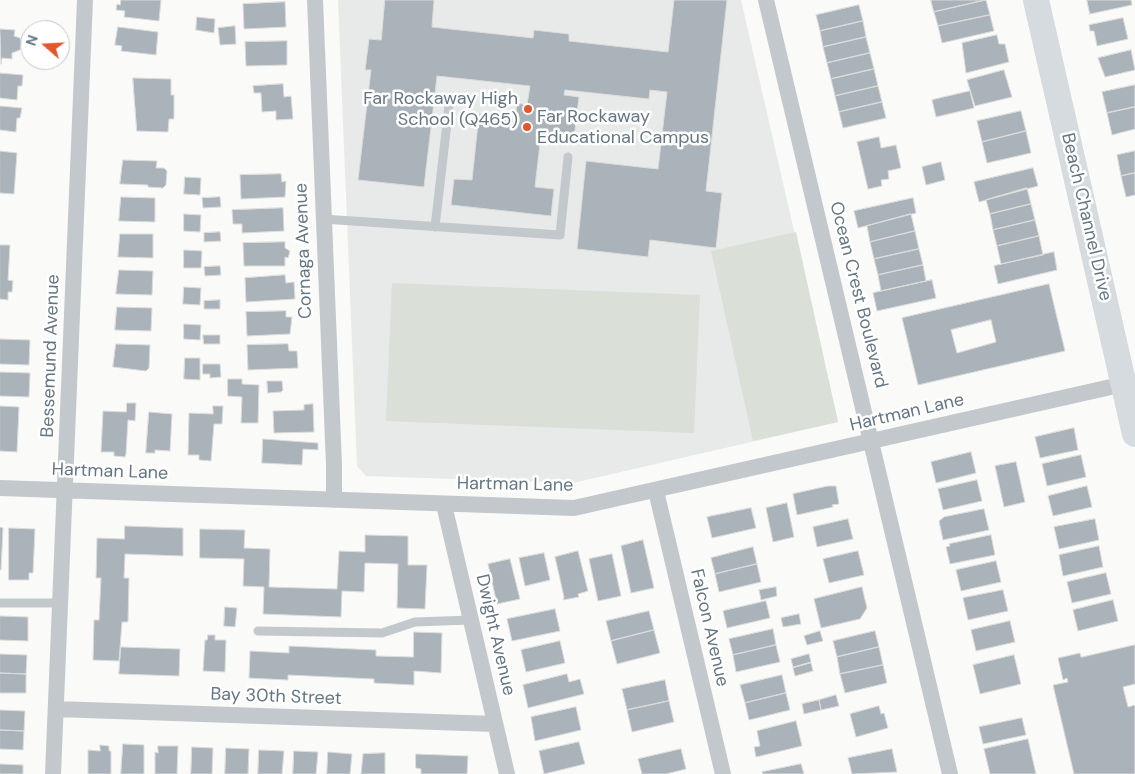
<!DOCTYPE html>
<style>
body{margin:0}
#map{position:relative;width:1135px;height:774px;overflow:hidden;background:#fafaf8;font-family:"DM Sans",sans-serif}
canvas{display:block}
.north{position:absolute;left:20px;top:20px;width:50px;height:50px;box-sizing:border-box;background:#fff;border:1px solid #c1c8cd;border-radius:50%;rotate:289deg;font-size:14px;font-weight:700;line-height:20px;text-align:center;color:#657683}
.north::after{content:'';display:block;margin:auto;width:18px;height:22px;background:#e4572e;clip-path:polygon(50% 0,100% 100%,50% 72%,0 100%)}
</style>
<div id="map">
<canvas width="1135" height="774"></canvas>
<div class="north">N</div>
</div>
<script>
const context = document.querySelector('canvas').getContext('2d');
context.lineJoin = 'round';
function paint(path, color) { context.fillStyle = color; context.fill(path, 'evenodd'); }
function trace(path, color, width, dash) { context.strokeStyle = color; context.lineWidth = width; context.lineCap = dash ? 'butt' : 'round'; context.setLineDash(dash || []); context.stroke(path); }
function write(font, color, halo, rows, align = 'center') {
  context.font = font + ' "DM Sans",sans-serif'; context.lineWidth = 5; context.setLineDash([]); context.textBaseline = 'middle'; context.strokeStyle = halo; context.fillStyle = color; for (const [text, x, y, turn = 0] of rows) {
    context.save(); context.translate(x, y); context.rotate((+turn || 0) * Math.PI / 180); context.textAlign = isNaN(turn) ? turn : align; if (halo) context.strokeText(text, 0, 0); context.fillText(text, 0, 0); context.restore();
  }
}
paint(new Path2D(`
 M338,0H741L838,422L573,483L366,476L357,466Z`), '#e8e9e9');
paint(new Path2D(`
 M796,232L838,422L753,441L711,251Z
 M392,283L700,295L694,433L386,421Z`), '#dadfd7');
const building = new Path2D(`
 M121,0H161L159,21L124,17L125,11L116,10L117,4L120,5Z
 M385,0H434L432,27L533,38L534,30L569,34V41L668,52L674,0H727L706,191L722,193L716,248L650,240L648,257L577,249L586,161L658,169L667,92L650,90L649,99L565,90L564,95L579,97L574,138L541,135L535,187L554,189L551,216L451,205L454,179L472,180L479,114L515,119L517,103L527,105L530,86L437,76L424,187L358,180L371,70H365L369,39L381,40Z
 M931,0H986L934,12Z
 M986,0L990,15L938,26L934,12Z
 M1087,0H1131L1132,5L1090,14Z
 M285,2L286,27L244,29L243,4Z
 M859,5L863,21L820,31L816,15Z
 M990,15L994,31L942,43L938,26Z
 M197,17L215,19L214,33L196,30Z
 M1123,18L1128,39L1097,46L1094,31H1090L1089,25Z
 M863,21L866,37L823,47L820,31Z
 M235,26L236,44L220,45L218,28Z
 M118,27L158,32L156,55L121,51L122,46L115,45Z
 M0,29L15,30L14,36L20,38L22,44L20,50L12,53V59L2,58L1,64Z
 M997,35L999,44H1005L1009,62L966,73L962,43Z
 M866,37L870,53L827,63L823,47Z
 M287,41V65L246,66L245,42Z
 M1131,50L1135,70L1105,77L1098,58Z
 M870,53L874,69L831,79L827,63Z
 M874,69L878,86L835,96L831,79Z
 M1004,70L1012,97L975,106L967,80Z
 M0,73L23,75L22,86H18L17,100L0,98Z
 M133,78L171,79V95H174V119H169L168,132L137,131Z
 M283,84L284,97L291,96L293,119L276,120V111L262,112L261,93H254L253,86Z
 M1135,85V107L1107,113L1102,92Z
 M878,86L882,102L839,112L835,96Z
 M970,91L974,108L936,117L932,100Z
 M882,102L886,118L843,128L839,112Z
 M0,106L22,108L20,118H17L16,132L0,130Z
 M1135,107V129L1112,135L1107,113Z
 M1021,111L1026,131L982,142L977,121Z
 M1026,131L1031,153L987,163L982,142Z
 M879,137L881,148L896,145L901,168L888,171L889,179L881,180L882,186L868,189L857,142Z
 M0,151L17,153L14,194L0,193Z
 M1135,151V173L1121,176L1117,155Z
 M123,160L157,161L156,168H164L167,171L166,185L163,188L148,187V185L120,184Z
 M941,162L945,180L926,185L922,167Z
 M1033,168L1038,186L979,202L974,182Z
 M1135,173V195L1126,197L1121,176Z
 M281,174L282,182L286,181L285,197L241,199L240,175Z
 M185,177L201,178L200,195L184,194Z
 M1027,188L1031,204L990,214L986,200Z
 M121,197L155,198V222L119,221Z
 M220,197L221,207L203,208L202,198Z
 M913,198L916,213L858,228L854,211Z
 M1031,204L1035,220L993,230L990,214Z
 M283,208L284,231L242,233V224H233L232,210Z
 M184,214L201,215L200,232L184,231Z
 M911,214L915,231L870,242L867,226Z
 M1035,220L1039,236L997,246L993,230Z
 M915,231L919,249L874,259L870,242Z
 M220,232L221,241L204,242V233Z
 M120,234H153V258L118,257Z
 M1039,236L1043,255L1001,264L997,246Z
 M285,242V248L290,251L288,258L285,257V266H244L243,243Z
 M0,245H10L8,280L13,281L12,292H8V300L0,299Z
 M919,249L923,265L878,275L874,259Z
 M184,250L202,251L201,268H184Z
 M1054,252L1057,270L998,284L994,266Z
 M923,265L926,281L881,291L878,275Z
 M220,266L221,275L205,276L204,267Z
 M119,270L153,271L152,295L116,294Z
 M285,275L286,283L294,282L295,299L246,302L245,278Z
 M932,280L936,298L877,311L873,293Z
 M1049,284L1065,351L918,385L902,318ZM991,320L996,342L957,353L951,330Z
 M184,287L201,288L200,305L183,304Z
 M220,300V309H204V301Z
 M117,307L152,308L151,331L115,330Z
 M286,311V317H292L290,334L247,336L246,312Z
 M184,324L201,325L200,340L184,339Z
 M203,335H220V344H204Z
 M0,339L30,340L29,365L0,364Z
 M116,344L150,345L149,368L146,371L113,367Z
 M288,344L289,351H297L298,368L248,370L247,345Z
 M185,358H200V380L184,379Z
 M203,364H220L221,377L210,378V374H203Z
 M0,372L30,373L29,397L0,396Z
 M228,379H242V384L259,385L258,423H241L242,397L228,396Z
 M267,381H282L283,390L281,392L268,393Z
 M127,403H136L135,421L128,420L126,454L125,457L114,456V452H101L103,411L126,412Z
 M313,404L314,432L274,433L273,411L304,410V405Z
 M0,406L19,407L17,452L0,451Z
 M213,406H223L222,424H214L211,461L199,460V455H188L189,413L213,414Z
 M149,412L172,414L170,451L155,450V453H146Z
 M1074,428L1078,450L1040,458L1035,437Z
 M263,439L318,443V450L303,449L302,465L262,463Z
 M971,452L976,473L936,483L931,462Z
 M1081,455L1086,477L1047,486L1042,464Z
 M1016,462L1025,502L1004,507L995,466Z
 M977,480L982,501L943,510L938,489Z
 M828,486H836L839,504L832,505L833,507L797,515L793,494Z
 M1087,486L1092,507L1053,516L1048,496Z
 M787,503L794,537L773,542L766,508Z
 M751,508L756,528L712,538L707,517Z
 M984,509L989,530L943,540L939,521L944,517Z
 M848,519L853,539L817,547L813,527Z
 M1095,519L1099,540L1059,549L1054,527Z
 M125,526L183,528V556L125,554L124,578H129L128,622H122L119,661L93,660L94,620H99L101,578H96L97,538L124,539Z
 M0,527L3,528L1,570H0Z
 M9,528L35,529L33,573H29V580H9Z
 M200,529L245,530L244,548L270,549L269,587L337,589L339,551L365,552V535L408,536V565H427L425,609L397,608L398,564L365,563L364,592L342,591L341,617L263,614L264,587L243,586L244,559L200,558Z
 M991,535L995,555L950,564L946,547L950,546L949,544Z
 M643,540L654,588L631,593L621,546Z
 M1099,546L1103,567L1063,576L1059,555Z
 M753,547L757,564L715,574L711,558Z
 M578,551L588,591L578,594L579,597L563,600L564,597L555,557Z
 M858,551L864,575L829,583L823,559Z
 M544,553L550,580L525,586L519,558Z
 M612,554L621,596L598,601L589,559Z
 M510,559L520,599L497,604L488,564Z
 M996,561L1001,582L961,591L956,570Z
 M757,564L761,582L719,592L715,574Z
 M1106,573L1111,594L1072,603L1067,582Z
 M776,587L777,596L761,600L759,590Z
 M862,587L867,608L860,619L821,628L814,599Z
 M1003,590L1008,611L968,620L963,598Z
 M1113,600L1118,621L1078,631L1073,610Z
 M766,601L770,618L727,628L723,611Z
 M225,607L237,608L235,627L224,626Z
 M555,609L560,631L512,641L507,619Z
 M649,611L654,630L611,641L606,621Z
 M799,614L801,624L783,627L781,618Z
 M0,616L28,617V641L0,640Z
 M1010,621L1015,642L976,651L971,630Z
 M773,629L776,645L733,655L729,639Z
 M654,630L660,653L617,664L611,641Z
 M820,631L823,641L807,645L804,636Z
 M875,631L879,647L837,657L833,641Z
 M414,632L442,633L441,673L414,671V685L374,683V679L288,675V680L249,678L250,651L289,653V646L376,650V656L413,657Z
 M208,635H215V640H226L225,672L203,671L205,640H207Z
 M560,641L565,663L526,672L521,650Z
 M776,645L780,662L736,672L733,655Z
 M1135,645V684L1123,687L1128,707L1135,705V774H1074L1053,685L1068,682L1067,678L1063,680L1058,658L1080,653L1081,657Z
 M121,647L180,649L179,676L119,674Z
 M879,647L883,665L840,674L837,657Z
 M0,654L27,655L26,674L0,673Z
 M809,654L811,662L793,667L791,659Z
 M1014,655L1021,684L980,694L973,665Z
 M811,663L813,671L795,676L793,668Z
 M883,665L887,683L845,693L840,674Z
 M0,673L26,674V693H0Z
 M567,674L569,682L580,679L584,694L528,708L523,685Z
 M782,675L786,693L745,703L740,685Z
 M665,680L669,701L627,710L622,689Z
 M786,693L790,710L749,720L745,703Z
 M836,695L839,706L821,710L819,700Z
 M819,700L821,710L804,714L802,704Z
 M669,701L674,722L632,732L627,710Z
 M879,706L881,714L884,713L888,728L856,737L850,714Z
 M576,707L581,730L535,741L531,717Z
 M0,710L25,711L24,731L0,730Z
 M1022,718L1026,735L983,744L979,727Z
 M796,721L802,746L756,757L754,747L760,746L757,731Z
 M0,730L24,731L23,750L0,749Z
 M1028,739L1036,774H990L984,749Z
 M579,742L585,764L544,774L539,751Z
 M123,744L144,745V774H121Z
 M100,745L109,746V751H111V774H88V750L100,751Z
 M158,746H178L177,774H155V752L158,753Z
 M192,747L213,748L212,774H191Z
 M226,748L249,749L248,774H225Z
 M681,749L686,769L666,774H642L638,759Z
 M892,749L897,772L852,774L848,758Z
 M259,750L284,751L282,774H258Z
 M294,751L318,752L316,774H293Z
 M328,752L352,754L350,774H327Z
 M385,753V774H361L363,754Z
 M416,754L468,756L467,774H421V769L416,768Z
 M0,764L23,765V774H0Z
 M801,764L804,774H763L762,772Z`);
paint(building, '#aab3b9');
trace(building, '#dcdcda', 1);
trace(new Path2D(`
 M323,219L560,235L568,157
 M435,227L450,97
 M0,603H60
 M258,631L382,633L415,622L471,620`), '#c3c8cc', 9);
trace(new Path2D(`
 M315,0L334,465V500
 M766,0L950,774
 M0,488L574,508L1133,382
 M656,491L723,774
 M444,505L507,774
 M56,709L495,724
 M53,774L85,0`), '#c3c8cc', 16);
trace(new Path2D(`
 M1036,0L1135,434`), '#d6dbdf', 26);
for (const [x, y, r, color] of [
 [528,109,5,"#e4572e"],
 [527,127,5,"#e4572e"]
]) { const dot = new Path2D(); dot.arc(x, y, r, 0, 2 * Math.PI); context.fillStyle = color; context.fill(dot); trace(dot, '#fff', 2); }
write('18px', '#657683', '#fff', [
 ["Far Rockaway High",518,99],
 ["School (Q465)",518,120],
 ["Far Rockaway",537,117,"left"],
 ["Educational Campus",537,138,"left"]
], 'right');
write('18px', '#657683', '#fff', [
 ["Beach Channel Drive",1086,217,77],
 ["Cornaga Avenue",304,251,-92],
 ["Ocean Crest Boulevard",858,295,76],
 ["Bessemund Avenue",51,356,-88],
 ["Hartman Lane",907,413,-13],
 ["Hartman Lane",110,472,2],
 ["Hartman Lane",515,485,1],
 ["Falcon Avenue",709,628,77],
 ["Dwight Avenue",495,635,77],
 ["Bay 30th Street",276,697,2]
]);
</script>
